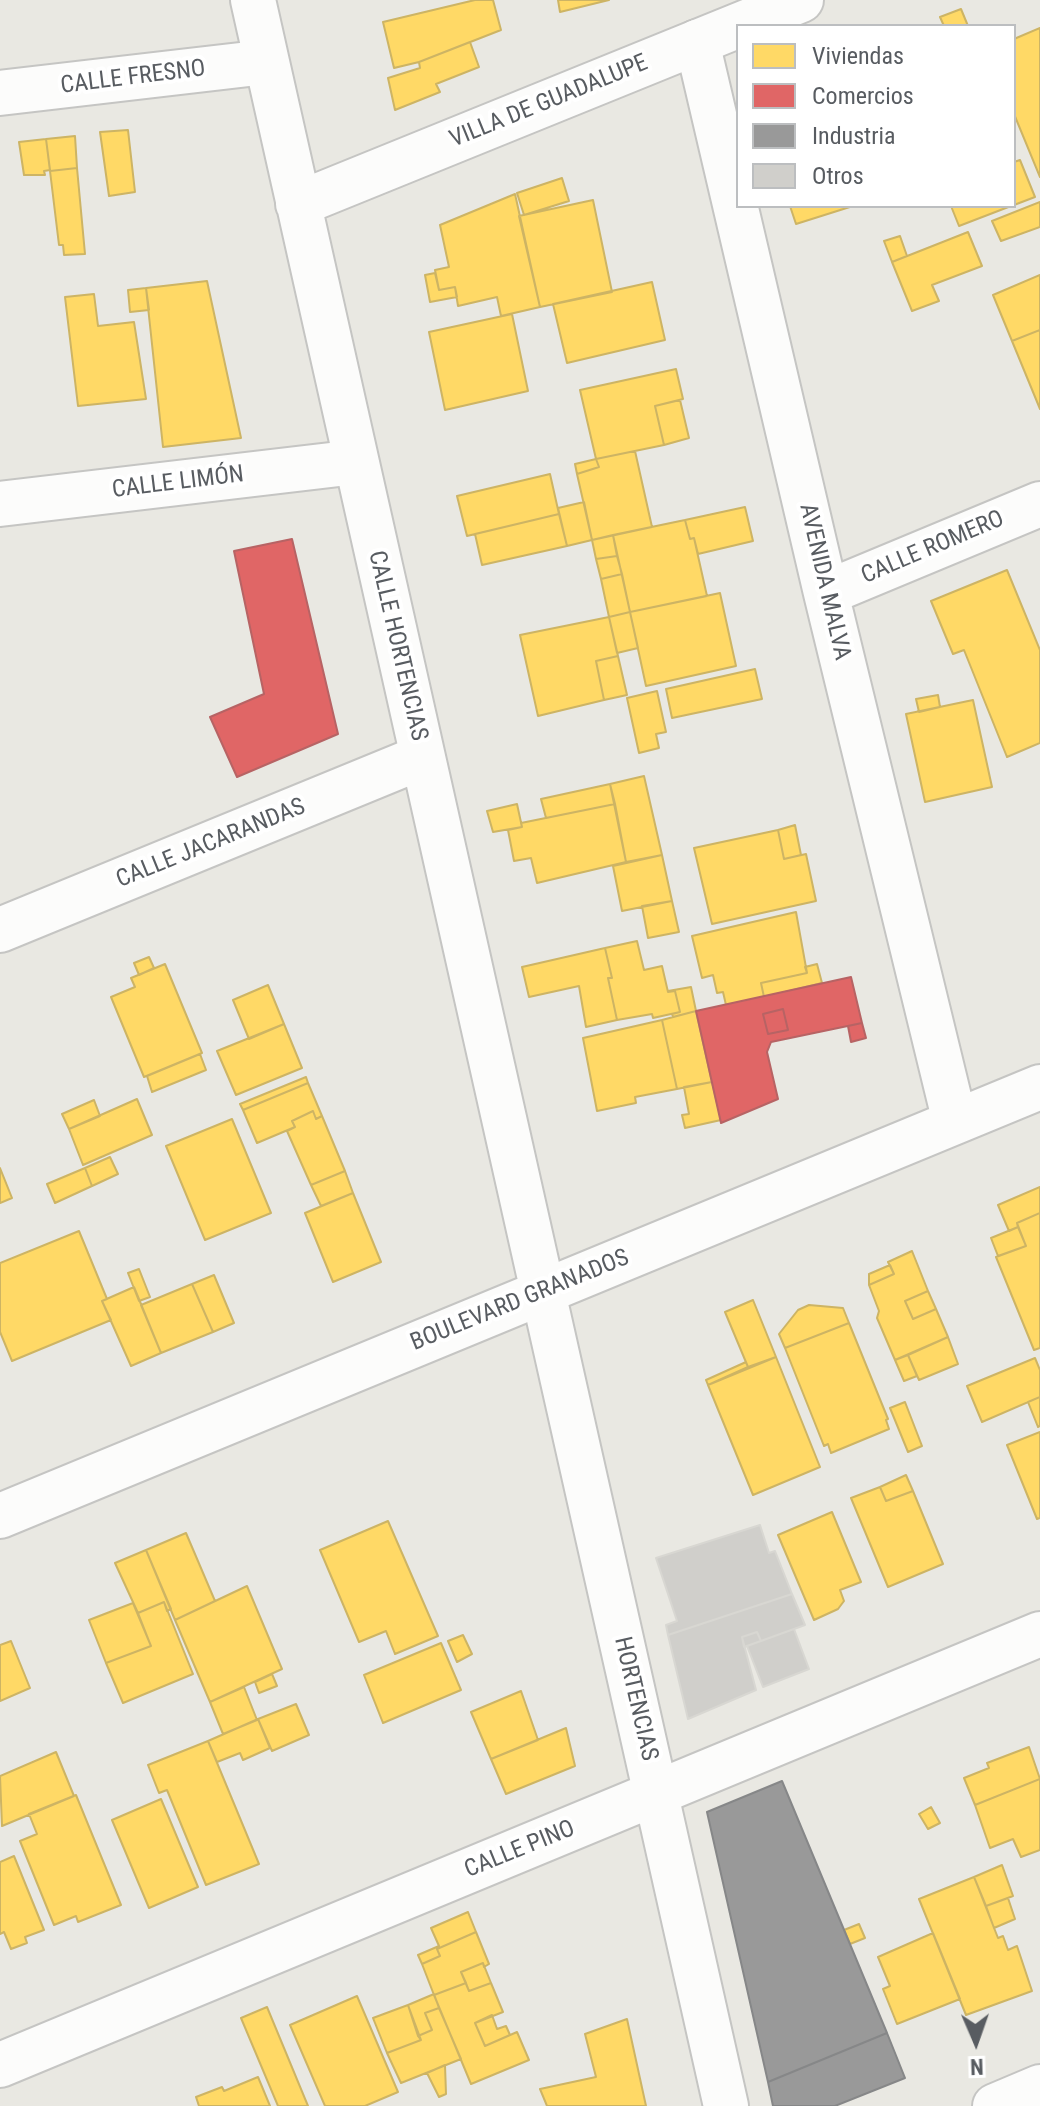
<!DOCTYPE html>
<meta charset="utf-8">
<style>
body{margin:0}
#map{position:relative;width:1040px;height:2106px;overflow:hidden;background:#e9e8e2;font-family:"Roboto Condensed",sans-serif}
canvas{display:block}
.legend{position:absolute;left:736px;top:24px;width:280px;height:184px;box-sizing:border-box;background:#fff;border:2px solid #bcbec0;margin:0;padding:10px 14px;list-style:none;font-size:24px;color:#585c61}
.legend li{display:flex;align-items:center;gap:16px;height:40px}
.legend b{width:40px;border:2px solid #bcbec0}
.north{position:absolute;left:936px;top:2002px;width:80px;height:80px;-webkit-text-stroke:6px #fff;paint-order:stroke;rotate:178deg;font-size:22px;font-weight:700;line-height:32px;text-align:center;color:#585c61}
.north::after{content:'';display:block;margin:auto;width:28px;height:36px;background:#585c61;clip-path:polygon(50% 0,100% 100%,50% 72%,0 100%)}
</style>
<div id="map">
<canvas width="1040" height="2106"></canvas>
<ul class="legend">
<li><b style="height:22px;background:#ffd966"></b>Viviendas</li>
<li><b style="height:22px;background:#e06666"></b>Comercios</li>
<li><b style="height:22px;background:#999"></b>Industria</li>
<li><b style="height:22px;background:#d0cfcb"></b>Otros</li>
</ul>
<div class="north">N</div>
</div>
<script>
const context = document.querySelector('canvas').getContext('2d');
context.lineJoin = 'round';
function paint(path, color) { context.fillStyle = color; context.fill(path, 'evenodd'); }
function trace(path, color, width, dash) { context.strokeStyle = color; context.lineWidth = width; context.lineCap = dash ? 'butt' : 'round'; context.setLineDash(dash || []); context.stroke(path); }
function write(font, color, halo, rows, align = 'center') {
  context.font = font + ' "Roboto Condensed",sans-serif'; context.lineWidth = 8; context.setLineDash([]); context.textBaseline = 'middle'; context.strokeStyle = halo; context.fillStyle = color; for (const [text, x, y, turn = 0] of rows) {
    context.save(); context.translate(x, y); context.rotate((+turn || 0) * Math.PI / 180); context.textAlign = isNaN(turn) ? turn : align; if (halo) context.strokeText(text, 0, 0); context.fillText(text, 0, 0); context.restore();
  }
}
const homes = new Path2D(`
 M475,0H493L501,30L419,62L394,68L383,22Z
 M558,0H609L560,12Z
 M961,9L968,26H944L940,17Z
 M1040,28V177L1014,114V39Z
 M470,42L479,67L436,84L440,92L395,110L388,78L420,68L419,62Z
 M128,130L135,192L109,196L100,132Z
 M75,136L77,168L50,171L46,139Z
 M46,139L50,170L44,171L45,175H24L19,142Z
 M1020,160L1035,197L1014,205V162Z
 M77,168L85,254L64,255L63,245H59L50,171Z
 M562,178L569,201L524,215L517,193Z
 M515,194L540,307L501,316L497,297L458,306L455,287L439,290L435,270L449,267L440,225Z
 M593,200L612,292L540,307L519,216Z
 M1040,202V227L1001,241L992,221Z
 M790,206H853L796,224Z
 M951,206H1011L959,226Z
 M968,232L982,266L932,285L939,301L912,311L892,262Z
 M900,236L907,256L892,262L884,241Z
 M435,273L439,290L455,287L457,297L430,302L425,275Z
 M1040,275V330L1012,341L993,295Z
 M207,281L241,438L163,447L146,288Z
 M652,282L665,340L567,363L553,304Z
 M146,288L149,310L130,312L128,290Z
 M94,294L98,326L134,322L146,399L78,406L65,297Z
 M512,314L528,391L445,410L429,332Z
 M1040,330V409L1012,341Z
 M676,369L683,399L655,406L664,445L596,459L580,390Z
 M680,400L689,438L664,445L655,406Z
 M635,451L652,527L592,540L577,474L599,467L596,459Z
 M596,459L599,467L577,474L575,464Z
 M550,474L559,514L467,536L457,496Z
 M584,502L592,540L567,546L558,508Z
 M745,507L753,541L698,554L694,538L690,539L685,520Z
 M559,514L567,546L482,565L475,534Z
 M685,520L690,539L694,538L707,596L630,612L613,535Z
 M613,535L617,556L596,559L592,540Z
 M617,556L622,574L601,579L596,559Z
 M1007,570L1040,650V743L1007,757L964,650L953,654L931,601Z
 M622,574L630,612L609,617L601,579Z
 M720,593L736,666L646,686L630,612Z
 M630,612L638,648L617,653L609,617Z
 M609,617L618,656L596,661L604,700L538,716L520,635Z
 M618,656L627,695L604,700L596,661Z
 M755,669L762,699L672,718L666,689Z
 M657,691L666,732L656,734L659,748L639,753L627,698Z
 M938,695L940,707L919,712L916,699Z
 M973,700L992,787L925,802L906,714Z
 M644,776L662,855L626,862L610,784Z
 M610,784L615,804L546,818L541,799Z
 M517,804L522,827L493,832L487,811Z
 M615,804L626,862L537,883L531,858L514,861L508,830L522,827L521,823Z
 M795,825L801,855L784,859L778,830Z
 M778,830L784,859L806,854L816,901L712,924L694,848Z
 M662,855L672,901L622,911L613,866Z
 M672,901L679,932L648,938L642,906Z
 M796,912L807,973L761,983L764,997L726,1005L723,992L717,993L713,975L702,978L692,936Z
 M637,941L644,970L662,966L668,992L675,991L680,1012L653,1018L652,1014L617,1020L608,978H612L605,948Z
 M605,948L612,978H608L617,1020L586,1027L579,986L529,997L522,967Z
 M149,957L154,968L139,975L134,963Z
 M165,964L202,1053L144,1077L111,997L135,987L131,978Z
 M817,964L822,983L764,997L761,983L807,973L805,967Z
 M268,985L284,1024L249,1039L233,1000Z
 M691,987L696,1011L673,1017L672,1014L680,1012L675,991H668Z
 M696,1011L712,1082L677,1089L662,1020Z
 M662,1020L677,1089L635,1097L636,1103L597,1111L583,1038Z
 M284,1024L302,1068L236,1095L217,1051Z
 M200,1054L206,1070L152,1092L147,1076Z
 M306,1077L308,1083L243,1110L240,1104Z
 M712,1082L721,1120L685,1128L682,1115L689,1114L684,1087Z
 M308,1083L322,1116L316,1119L313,1111L292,1121L295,1127L257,1143L243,1110Z
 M137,1099L152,1135L83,1165L69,1129Z
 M94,1100L100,1116L69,1129L62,1114Z
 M313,1111L316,1119L322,1116L345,1171L311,1185L287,1131L295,1127L292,1121Z
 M232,1119L271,1213L205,1240L166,1146Z
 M110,1157L118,1174L92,1186L85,1168Z
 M0,1168L12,1198L0,1203Z
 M85,1168L92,1186L55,1203L47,1184Z
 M345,1171L353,1193L321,1206L311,1185Z
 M1040,1187V1213L1017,1223L1018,1227L1009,1231L998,1205Z
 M353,1193L381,1262L333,1282L305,1213Z
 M1040,1213V1348L1034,1350L996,1257L1026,1246L1017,1223Z
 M1018,1227L1026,1246L998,1256L991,1238Z
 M79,1231L107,1299L102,1301L111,1320L12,1361L0,1332V1263Z
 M912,1251L928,1291L905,1301L913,1319L936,1309L948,1337L895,1360L877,1318L879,1311L869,1285L894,1274L888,1262Z
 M890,1265L894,1274L869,1285V1274Z
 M139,1269L150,1297L139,1301L128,1273Z
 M214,1275L234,1323L213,1332L192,1284Z
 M192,1284L213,1332L161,1353L141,1305Z
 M134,1287L161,1353L131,1366L102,1301Z
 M928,1291L936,1309L913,1319L905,1301Z
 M753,1300L776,1357L748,1367L725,1312Z
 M809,1305L843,1308L849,1323L785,1348L779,1334L798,1310Z
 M849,1323L888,1419L886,1420L889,1429L831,1453L828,1444L824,1446L785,1348Z
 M948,1337L958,1364L919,1380L908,1355Z
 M908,1355L917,1376L904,1381L895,1360Z
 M776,1357L820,1467L753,1495L708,1385Z
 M1035,1358L1040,1370V1397L982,1422L967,1386Z
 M746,1362L748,1367L708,1385L706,1380Z
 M1040,1397V1426L1038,1427L1028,1402Z
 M905,1402L922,1446L908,1452L890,1408Z
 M1040,1432V1518L1037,1519L1007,1445Z
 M906,1475L913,1491L886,1501L880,1487Z
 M880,1487L886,1501L913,1491L943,1564L888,1587L851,1498Z
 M832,1512L861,1582L840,1590L844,1601L838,1609L814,1620L778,1535Z
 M388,1521L438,1636L395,1654L386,1631L359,1642L320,1550Z
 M186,1533L215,1601L175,1620L146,1550Z
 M146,1550L171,1609L167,1611L164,1602L138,1613L115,1563Z
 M247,1586L282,1669L210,1702L175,1620Z
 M164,1602L193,1674L123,1703L106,1663L151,1646L138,1613Z
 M133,1603L151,1646L106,1663L89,1620Z
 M463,1635L472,1654L457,1662L448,1641Z
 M11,1641L30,1688L0,1701V1645Z
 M441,1643L461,1690L383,1723L364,1675Z
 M272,1674L277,1686L259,1693L255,1682Z
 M244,1687L257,1720L223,1734L210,1702Z
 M521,1691L538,1740L491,1759L471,1712Z
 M296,1704L309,1735L272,1751L258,1719Z
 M258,1719L270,1748L243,1760L240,1753L217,1762L208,1741Z
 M566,1728L575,1766L506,1794L491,1759Z
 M208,1741L259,1864L206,1885L167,1790L159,1793L148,1765Z
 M1029,1747L1040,1779L975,1805L964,1778L989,1768L987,1763Z
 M56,1752L74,1796L2,1826L0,1776Z
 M1040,1779V1850L1021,1857L1013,1839L990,1848L975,1805Z
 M76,1795L121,1905L78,1922L76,1916L54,1925L20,1841L37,1834L29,1814Z
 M161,1799L198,1887L149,1908L112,1820Z
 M931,1807L940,1823L928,1829L919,1814Z
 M14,1856L44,1930L25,1937L27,1943L11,1949L4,1932L0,1934V1862Z
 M1002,1865L1013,1896L986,1906L974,1877Z
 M974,1877L998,1938L1003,1936L1008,1950L1017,1946L1032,1991L966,2015L919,1899Z
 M1008,1898L1015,1919L994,1928L986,1906Z
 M468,1912L476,1932L437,1949L440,1956L422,1964L418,1955L439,1946L431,1928Z
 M859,1924L865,1938L850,1944L844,1930Z
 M476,1932L489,1964L484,1967L483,1963L461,1972L466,1983L434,1995L422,1964L440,1956L437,1949Z
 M933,1933L960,1999L897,2024L883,1989L890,1986L878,1957Z
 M483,1963L491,1983L469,1991L461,1972Z
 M466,1983L469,1991L491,1983L503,2012L475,2023L485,2046L517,2032L529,2060L471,2084L434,1995Z
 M434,1994L439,2008L425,2013L432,2030L418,2036L408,2005Z
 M357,1996L398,2092L365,2106H325L290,2025Z
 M408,2005L421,2040L387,2053L373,2018Z
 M267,2007L308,2106H278L241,2018Z
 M439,2008L461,2059L401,2083L387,2053L421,2040L418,2036L432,2030L425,2013Z
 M492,2015L497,2029L506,2026L510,2035L485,2046L475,2023Z
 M627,2019L646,2106H547L540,2089L596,2077L585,2034Z
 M445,2065L446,2094L439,2097L427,2073Z
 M258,2077L270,2106H199L196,2097L222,2087L224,2091Z`);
paint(homes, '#ffd966');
trace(homes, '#cdb464', 2);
const shops = new Path2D(`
 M292,539L338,734L237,777L210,717L264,694L234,551Z
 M851,977L862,1023L771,1042L767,1052L778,1099L721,1123L696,1011ZM783,1009L788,1030L768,1034L763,1014Z
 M783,1009L788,1030L768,1034L763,1014Z
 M862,1023L866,1038L851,1042L848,1026Z`);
paint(shops, '#e06666');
trace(shops, '#b76364', 2);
const industry = new Path2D(`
 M782,1781L887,2033L768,2082L707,1812Z
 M887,2033L905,2078L835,2106H773L768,2082Z`);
paint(industry, '#999');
trace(industry, '#868788', 2);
const building = new Path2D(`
 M760,1525L769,1553L775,1551L792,1594L668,1635L666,1625L677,1621L656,1558Z
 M792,1594L805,1625L761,1641L757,1632L742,1637L756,1690L688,1719L668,1635Z
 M794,1629L809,1669L763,1687L747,1646Z
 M757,1632L761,1641L744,1647L742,1637Z`);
paint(building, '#d0cfcb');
trace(building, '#d8d7d2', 2);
const minor = new Path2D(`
 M697,42L826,593L955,1122
 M0,93L266,62
 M0,504L356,462
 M826,593L1040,504
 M0,930L422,757
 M0,2065L1040,1634
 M726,2106L543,1292L1040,1087
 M995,2106L1040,2087`);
const tertiary = new Path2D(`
 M298,204L801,0
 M0,1516L543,1292L253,0`);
trace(minor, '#c5c5c3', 48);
trace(tertiary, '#c5c5c3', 48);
trace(minor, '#fcfcfb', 44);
trace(tertiary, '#fcfcfb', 44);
write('24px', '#585c61', '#fff', [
 ["CALLE FRESNO",133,78,-7],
 ["VILLA DE GUADALUPE",549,102,-22],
 ["CALLE LIMÓN",178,483,-7],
 ["CALLE ROMERO",933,548,-23],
 ["AVENIDA MALVA",824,582,77],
 ["CALLE HORTENCIAS",397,646,77],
 ["CALLE JACARANDAS",211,844,-22],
 ["BOULEVARD GRANADOS",520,1301,-22],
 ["HORTENCIAS",635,1699,77],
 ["CALLE PINO",520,1850,-22]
]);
</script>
